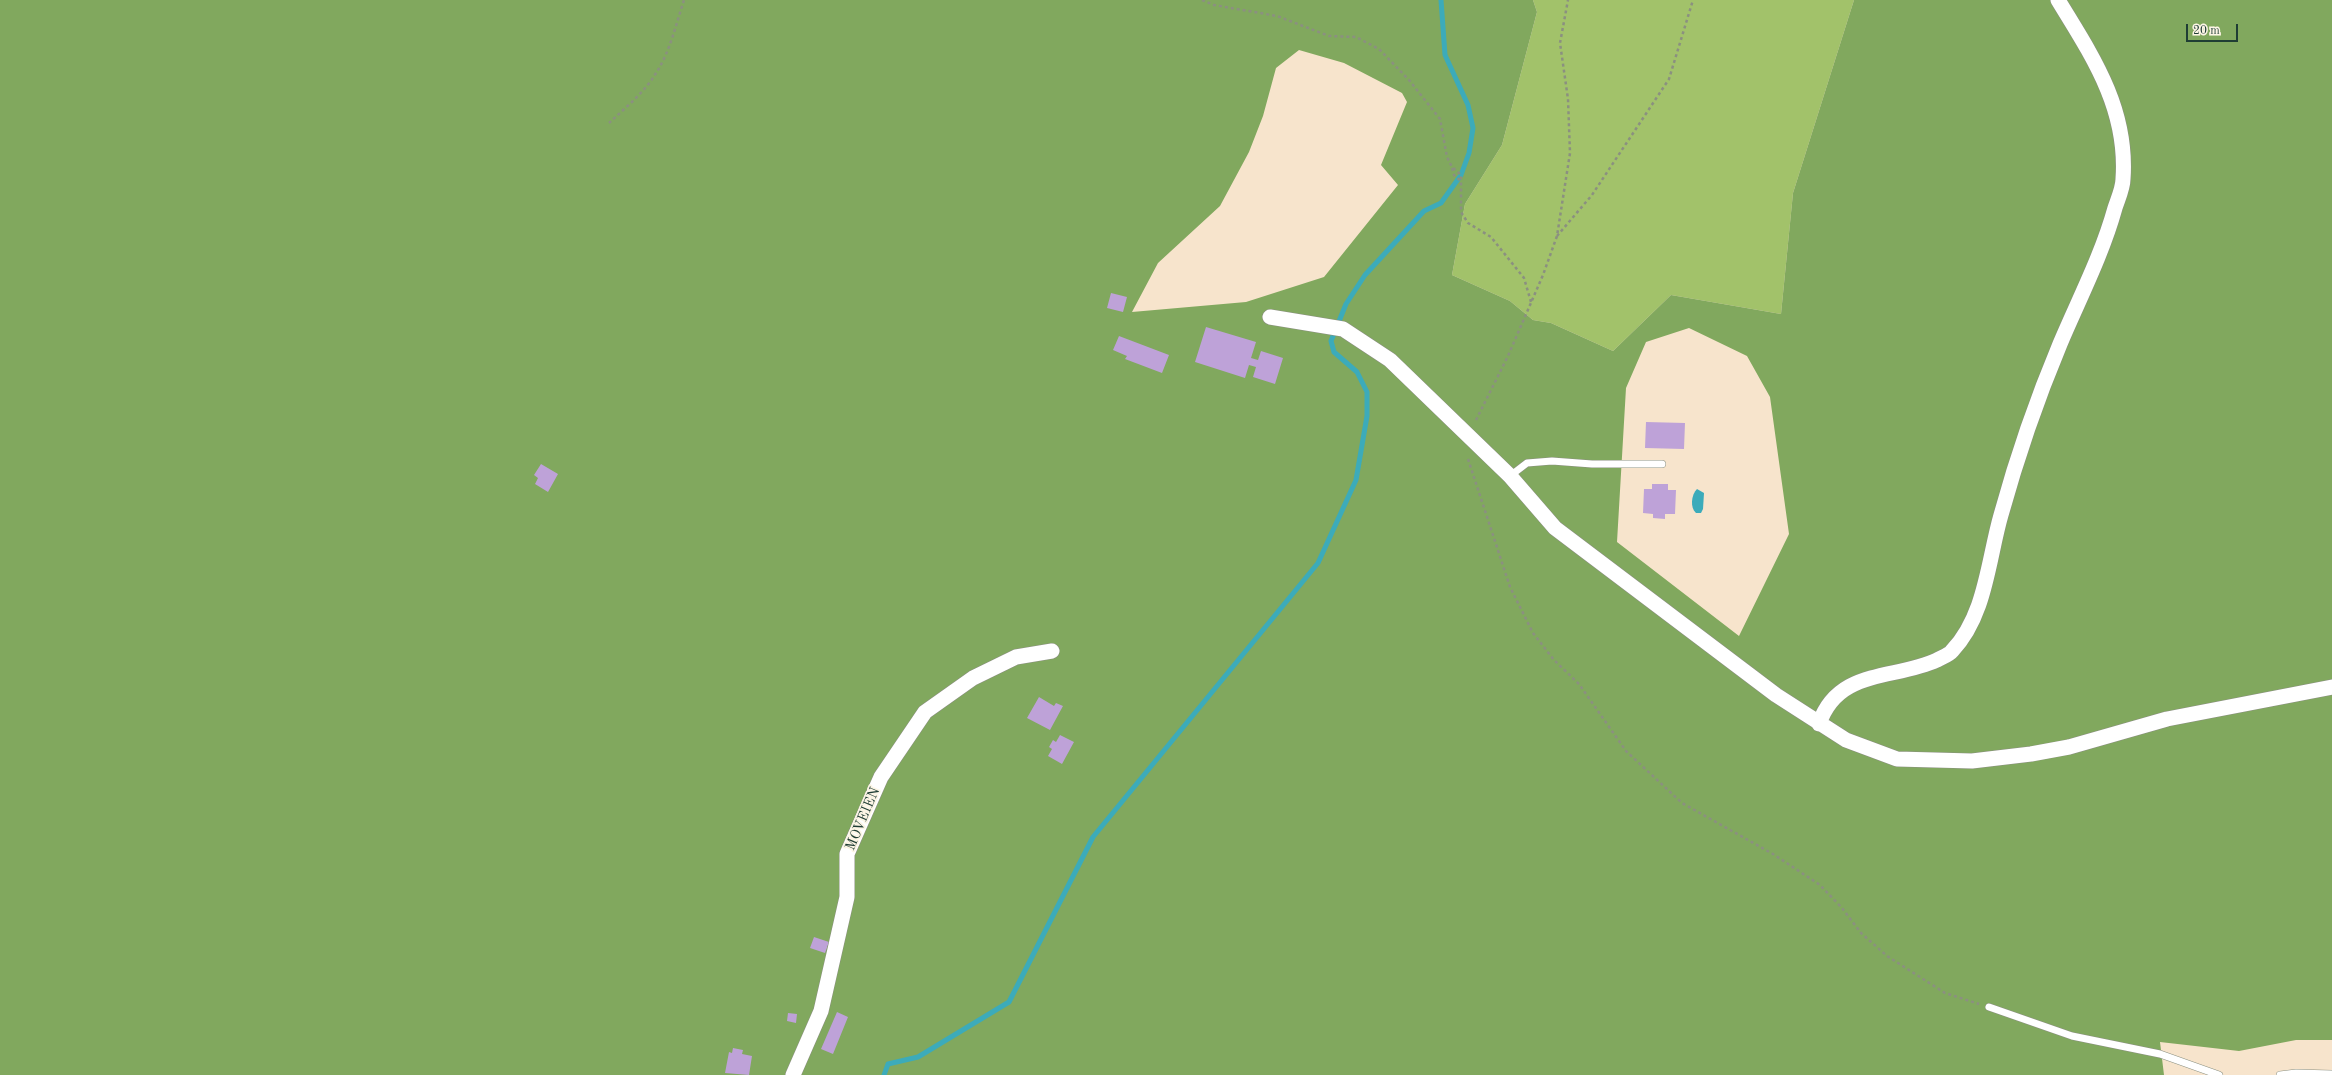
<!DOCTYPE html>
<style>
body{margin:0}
#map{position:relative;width:2332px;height:1075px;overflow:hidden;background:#f7e4cc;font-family:"Old Standard TT",serif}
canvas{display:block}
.scale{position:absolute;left:2186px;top:24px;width:52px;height:18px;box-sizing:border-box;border:2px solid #1f3d34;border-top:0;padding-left:5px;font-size:12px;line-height:14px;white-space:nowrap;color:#1f3d34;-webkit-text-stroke:3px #fcf5e5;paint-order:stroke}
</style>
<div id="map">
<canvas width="2332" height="1075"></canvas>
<div class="scale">20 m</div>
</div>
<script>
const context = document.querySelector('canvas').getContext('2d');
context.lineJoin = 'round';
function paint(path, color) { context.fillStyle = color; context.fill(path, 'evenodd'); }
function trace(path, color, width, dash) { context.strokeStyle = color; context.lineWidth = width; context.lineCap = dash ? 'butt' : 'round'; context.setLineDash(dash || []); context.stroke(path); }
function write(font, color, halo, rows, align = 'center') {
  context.font = font + ' "Old Standard TT",serif'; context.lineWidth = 3.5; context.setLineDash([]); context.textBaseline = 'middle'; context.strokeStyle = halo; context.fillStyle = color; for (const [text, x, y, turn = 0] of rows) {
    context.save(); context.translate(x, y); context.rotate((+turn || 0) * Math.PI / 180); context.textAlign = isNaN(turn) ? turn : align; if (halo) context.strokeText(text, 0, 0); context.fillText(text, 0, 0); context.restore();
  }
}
paint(new Path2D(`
 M1533,0H1854L1793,193L1781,314L1671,295L1613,351L1551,323L1533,320L1510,301L1452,275L1465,204L1502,145L1537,12Z`), '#a2c26a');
paint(new Path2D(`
 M0,0H1533L1537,12L1502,145L1465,204L1452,275L1510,301L1533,320L1551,323L1613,351L1671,295L1781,314L1793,193L1854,0H2332V1040H2296L2239,1051L2160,1042L2164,1075H0ZM1299,50L1344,63L1402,93L1407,102L1381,165L1398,185L1324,277L1246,302L1132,312L1158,263L1220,206L1249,152L1263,116L1276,68ZM1689,328L1747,356L1770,397L1789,534L1739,636L1617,542L1626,388L1646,342Z`), '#81a85e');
paint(new Path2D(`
 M1697,489L1704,493L1703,509L1701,513H1696C1690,508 1691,495 1697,489Z`), '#3cabba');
trace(new Path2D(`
 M884,1075L888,1064L918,1057L1009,1002L1093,837L1318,563L1356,480L1367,416V392L1357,372L1334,352L1331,341L1346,304L1365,275L1424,211L1441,203L1461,175L1469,153L1473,128L1468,105L1445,55L1441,0`), '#3cabba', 5);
paint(new Path2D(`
 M1111,293L1127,297L1123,312L1107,308Z
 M1206,327L1256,342L1251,358L1258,360L1261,351L1283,358L1275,384L1253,377L1256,367L1249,365L1245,378L1195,362Z
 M1119,336L1169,355L1162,373L1125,359L1127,356L1113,350Z
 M1646,422L1685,423L1684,449L1645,448Z
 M541,464L558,474L548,492L535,484L538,478L534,475Z
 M1652,484H1668V490H1676L1675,514H1665V519L1653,518V514L1643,513L1644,489H1652Z
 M1039,697L1054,706L1056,703L1063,706L1050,730L1027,718Z
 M1060,735L1074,742L1062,764L1048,756L1052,749L1049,747L1053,740L1056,742Z
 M814,937L829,942L825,953L810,948Z
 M837,1012L848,1017L833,1054L821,1049Z
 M788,1013L797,1014L796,1023L787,1021Z
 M733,1048L743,1050L742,1054L752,1056L749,1075L725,1073L729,1052L732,1053Z`), '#bea2d8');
const service = new Path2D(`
 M1510,476L1527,463L1552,461L1592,464H1662
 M1989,1007L2072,1036L2160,1054L2219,1075
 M2280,1075L2296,1073L2332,1074`);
const minor = new Path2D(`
 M1270,317L1343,329L1390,360L1510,476L1555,528L1776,695L1846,740L1897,759L1972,761L2031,754L2069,747L2167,719L2332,687
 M1819,724C1838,668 1894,680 1937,660C1942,657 1949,655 1952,651C1986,615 1988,560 2001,515C2017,457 2037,399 2060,344C2079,299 2102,255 2115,208C2118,199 2123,188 2123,179C2128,109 2093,57 2058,0
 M793,1075L821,1011L847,897V854L881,777L925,712L973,678L1016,657L1052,651`);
trace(service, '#8b9080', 8);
trace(minor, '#8b9080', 16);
trace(new Path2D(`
 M1202,0L1214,5L1277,16L1329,36L1356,37L1379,49L1409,80L1440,119L1447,157L1452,167L1461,175V212L1468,223L1491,237L1524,278L1531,302
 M609,123C625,108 645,92 656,73C670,52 676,24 684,0
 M1452,168L1454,175L1462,182
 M1557,236L1592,195L1669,79L1693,0
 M1476,420L1508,356L1543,275L1557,236L1570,153L1568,99L1560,43L1568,0
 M1468,459L1510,587L1533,633L1554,660L1579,684L1626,751L1682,803L1773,854L1820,885L1842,908L1861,933L1887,956L1945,993L1979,1004`), '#8b9080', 2.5, [3, 3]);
trace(service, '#fff', 7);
trace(minor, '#fff', 15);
write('14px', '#1f3d34', '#fcf5e5', [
 ["MOVEIEN",863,819,-67]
]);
</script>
